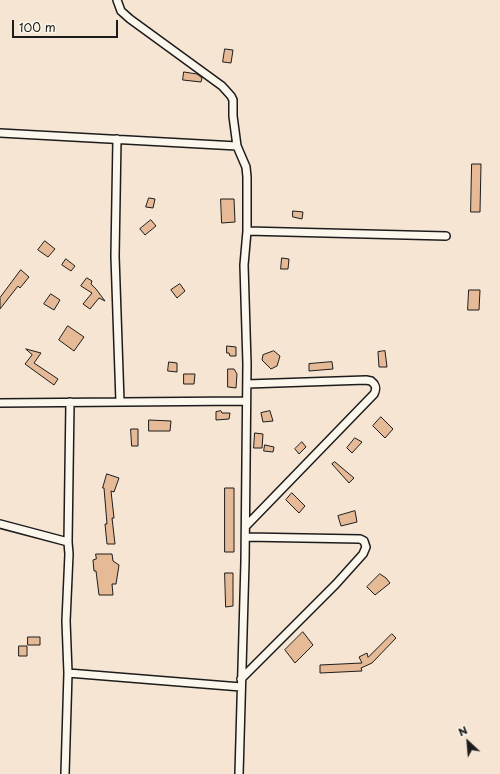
<!DOCTYPE html>
<style>
body{margin:0}
#map{position:relative;width:500px;height:774px;overflow:hidden;background:#f5e5d2;font-family:"Playpen Sans",sans-serif}
canvas{display:block}
.north{position:absolute;left:448px;top:722px;width:40px;height:40px;-webkit-text-stroke:3px #fbf7ec;paint-order:stroke;rotate:334deg;font-size:11px;font-weight:700;line-height:16px;text-align:center;color:#1c1c1c}
.north::after{content:'';display:block;margin:auto;width:14px;height:18px;background:#1c1c1c;clip-path:polygon(50% 0,100% 100%,50% 72%,0 100%)}
.scale{position:absolute;left:12px;top:20px;width:106px;height:18px;box-sizing:border-box;border:2px solid #1c1c1c;border-top:0;padding-left:5px;font-size:12px;line-height:14px;white-space:nowrap;color:#1c1c1c;-webkit-text-stroke:3px #fbf7ec;paint-order:stroke}
</style>
<div id="map">
<canvas width="500" height="774"></canvas>
<div class="north">N</div>
<div class="scale">100 m</div>
</div>
<script>
const context = document.querySelector('canvas').getContext('2d');
context.lineJoin = 'round';
function paint(path, color) { context.fillStyle = color; context.fill(path, 'evenodd'); }
function trace(path, color, width, dash) { context.strokeStyle = color; context.lineWidth = width; context.lineCap = dash ? 'butt' : 'round'; context.setLineDash(dash || []); context.stroke(path); }
const building = new Path2D(`
 M225,49L233,50L231,63L223,62Z
 M184,72L197,74L202,78L201,82L183,80Z
 M472,164H481L480,212H471Z
 M149,198L155,199L153,208L146,207Z
 M221,199H234L235,222L222,223Z
 M293,211L303,212L302,219L293,217Z
 M151,220L156,226L145,235L140,229Z
 M45,241L55,249L48,257L38,250Z
 M282,258L289,259L288,269H281Z
 M66,259L75,266L71,271L62,265Z
 M21,270L29,277L20,288L18,286L0,309V298Z
 M87,278L92,281L91,284L96,289L105,301L99,298L90,309L83,304L92,293L81,286Z
 M180,284L185,291L177,298L171,290Z
 M469,290H480L479,310H468Z
 M51,294L60,300L54,310L44,304Z
 M68,326L84,337L74,351L59,340Z
 M227,346L236,347V356H230L229,353H227Z
 M26,349L41,353L34,363L58,379L54,385L25,364L32,355Z
 M274,351L280,356L277,366L271,369L262,360L263,355Z
 M385,351L387,367H379L378,352Z
 M169,362L177,363V372L168,371Z
 M332,362L333,369L309,371V364Z
 M228,369H234L237,374L236,388L228,387Z
 M184,374H195L194,384H184Z
 M221,411L222,413H230L229,419L216,420V412Z
 M270,411L273,421L263,422L261,413Z
 M381,417L393,429L385,438L373,426Z
 M149,420L171,421L170,431H149Z
 M131,429H138V446H132Z
 M255,433L263,434L262,448H254Z
 M355,438L362,442L352,453L347,448Z
 M302,442L306,447L299,454L295,449Z
 M265,445L274,447L273,452L264,451Z
 M335,462L354,478L349,483L332,464Z
 M107,474L119,478L114,492L111,491L114,518H112L115,544H107L105,524H107L104,488H103Z
 M225,488H234V552H225Z
 M292,493L305,506L299,513L286,500Z
 M355,511L357,522L341,526L338,516Z
 M96,554H112L113,561L119,565L116,584H112L113,595H99L96,571H94L93,560L96,559Z
 M225,573H233V606L226,607Z
 M380,574L386,578L390,583L375,595L367,587Z
 M303,632L313,645L295,663L285,650Z
 M392,634L396,638L372,663L361,668L362,671L320,673V665L362,663L359,657L367,653L368,657Z
 M28,637H40V645H28Z
 M19,646H27V656H19Z`);
paint(building, '#e6ba96');
trace(building, '#1c1c1c', 1);
const minor = new Path2D(`
 M117,0L121,11L130,19L222,86L231,96L233,100V116L237,146L246,167L247,177V231L244,265L247,364L245,562L239,774
 M0,133L237,146
 M117,139L115,256L120,402
 M247,231L446,236
 M0,403L246,401
 M0,524L68,542
 M246,526L374,394C377,388 376,385 371,381L366,380L247,384
 M68,673L241,687
 M241,679L336,584L363,554L366,547L364,541L360,539L246,537
 M65,774L68,673L66,621L69,554L68,542L70,402`);
trace(minor, '#1c1c1c', 10);
trace(minor, '#fbf7ec', 7);
</script>
